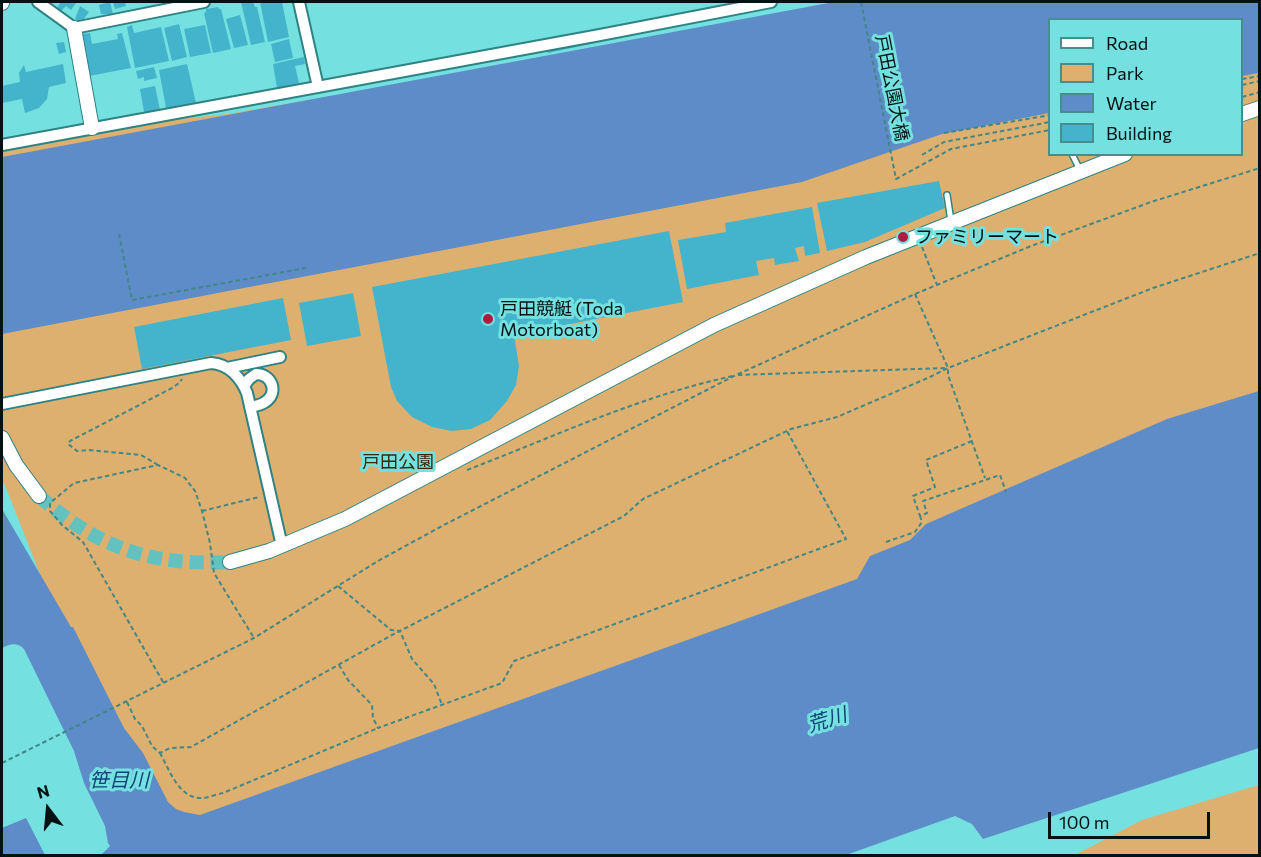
<!DOCTYPE html>
<meta charset="utf-8">
<style>
body{margin:0}
#map{position:relative;width:1261px;height:857px;overflow:hidden;background:#74e0df;font-family:Commissioner,sans-serif}
canvas{display:block}
.frame{position:absolute;inset:0;border:3px solid #001212;pointer-events:none}
.legend{position:absolute;left:1048px;top:18px;width:195px;height:138px;box-sizing:border-box;background:#74e0df;border:2px solid #468e8d;margin:0;padding:8px 10px;list-style:none;font-size:18px;color:#001212}
.legend li{display:flex;align-items:center;gap:12px;height:30px}
.legend b{width:30px;border:2px solid #468e8d}
.north{position:absolute;left:18px;top:779px;width:60px;height:60px;-webkit-text-stroke:4px #74e0df;paint-order:stroke;rotate:344deg;font-size:16px;font-weight:700;line-height:24px;text-align:center;color:#001212}
.north::after{content:'';display:block;margin:auto;width:21px;height:27px;background:#001212;clip-path:polygon(50% 0,100% 100%,50% 72%,0 100%)}
.scale{position:absolute;left:1048px;top:812px;width:162px;height:27px;box-sizing:border-box;border:3px solid #001212;border-top:0;padding-left:8px;font-size:18px;line-height:21px;white-space:nowrap;color:#001212;-webkit-text-stroke:4px #74e0df;paint-order:stroke}
</style>
<div id="map">
<canvas width="1261" height="857"></canvas>
<div class="frame"></div>
<ul class="legend">
<li><b style="height:8px;background:#fff"></b>Road</li>
<li><b style="height:16px;background:#ddb06f"></b>Park</li>
<li><b style="height:16px;background:#5d8cc8"></b>Water</li>
<li><b style="height:16px;background:#44b4cd"></b>Building</li>
</ul>
<div class="north">N</div>
<div class="scale">100 m</div>
</div>
<script>
const context = document.querySelector('canvas').getContext('2d');
context.lineJoin = 'round';
function paint(path, color) { context.fillStyle = color; context.fill(path, 'evenodd'); }
function trace(path, color, width, dash) { context.strokeStyle = color; context.lineWidth = width; context.lineCap = dash ? 'butt' : 'round'; context.setLineDash(dash || []); context.stroke(path); }
function write(font, color, halo, rows, align = 'center') {
  context.font = font + ' Commissioner,"Noto Sans JP",sans-serif'; context.lineWidth = 6; context.setLineDash([]); context.textBaseline = 'middle'; context.strokeStyle = halo; context.fillStyle = color; for (const [text, x, y, turn = 0] of rows) {
    context.save(); context.translate(x, y); context.rotate((+turn || 0) * Math.PI / 180); context.textAlign = isNaN(turn) ? turn : align; if (halo) context.strokeText(text, 0, 0); context.fillText(text, 0, 0); context.restore();
  }
}
paint(new Path2D(`
 M873,2H1259V573L151,855L2,478V145L92,128L228,114ZM1050,20H1242V154H1050Z
 M1259,785V855H1075L1142,820Z`), '#ddb06f');
paint(new Path2D(`
 M834,2H1259V73L1242,76V20H1050L1049,113L942,134L802,182L2,334V157Z
 M1259,391V748L983,839L972,824L955,816L846,855H101L110,846L108,843L105,826L84,783L74,751L24,649C17,642 10,644 2,648V509L71,627H73L124,728L143,753L168,802L176,809L184,812L200,815L857,579L870,556L910,540L926,524L1167,419Z
 M26,818L45,855H2V828Z`), '#5d8cc8');
paint(new Path2D(`
 M61,2H73L76,3L71,10L66,6L61,11L57,8Z
 M110,2L113,14H101L99,5Z
 M113,2H125L126,6L115,9Z
 M241,2H253L255,7H257L265,42L251,45Z
 M260,2H282L289,37L268,42Z
 M80,6L89,12L83,20L81,19L79,21L75,19Z
 M218,7L219,9H221L231,49L213,53L204,13L206,12V9Z
 M240,15L248,45L234,48L226,19Z
 M179,24L187,57L172,61L164,28Z
 M132,25L134,33L161,27L169,61L135,68L127,27Z
 M205,25L211,53L190,57L184,29Z
 M90,33L92,44L118,39L117,34L122,33L131,68L89,76L81,34Z
 M599,38L600,42L548,53L547,49Z
 M289,39L293,58L275,62L271,44Z
 M64,42L66,52L59,54L56,43Z
 M304,57L305,64L295,66L299,83L277,88L273,64Z
 M63,64L66,83L49,87L47,99L39,108L25,113L22,99L2,103V86L20,82L19,73L24,65L26,72Z
 M187,64L196,103L166,108L159,70Z
 M154,67L157,78L144,81V77L138,79L136,71Z
 M155,86L160,110L144,112L140,89Z
 M939,181L945,208L865,242L827,251L817,203Z
 M812,207L820,253L805,256L804,246L795,248L799,261L775,265L774,258L756,261L759,275L687,289L678,240L726,232L725,223Z
 M669,231L683,302L514,335L519,366L516,385L507,401L490,420L471,429L452,431L432,427L412,417L397,401L391,387L372,287Z
 M353,293L361,336L307,346L299,303Z
 M283,298L291,340L142,369L134,327Z`), '#44b4cd');
trace(new Path2D(`
 M39,496C98,548 151,566 230,562`), '#63c1c0', 14, [14, 7]);
const service = new Path2D(`
 M1072,154L1080,170
 M947,195L951,221`);
const minor = new Path2D(`
 M38,2L74,28L204,2
 M299,2L318,87
 M2,145L600,35L771,2
 M227,368L280,357
 M244,386L249,379L256,374C272,374 279,393 265,402C261,405 255,406 250,407
 M2,404L211,363C229,364 241,378 247,393L282,546`);
const tertiary = new Path2D(`
 M2,3V2
 M74,28L92,128
 M1242,114L1260,108
 M2,438L16,465L39,496
 M230,562L269,551L345,519L714,325L866,257L1125,154`);
trace(service, '#2e8383', 8);
trace(minor, '#2e8383', 14);
trace(tertiary, '#2e8383', 16);
trace(new Path2D(`
 M861,2L896,179L951,149L1050,130
 M1242,79L1260,76
 M1242,85L1260,81
 M1242,97L1260,92
 M944,133L1050,115
 M922,155L944,142L1050,122
 M119,234L132,300L306,268
 M922,247L937,285
 M915,294L948,368V375L985,478
 M738,375L945,368
 M972,441L926,460L935,487L913,496L920,516L927,513L923,501L1000,475L1006,492
 M158,465L141,455L89,450L77,451L68,444L70,441L172,388L179,383L182,379
 M467,470C553,437 643,395 733,376
 M202,511L259,497
 M886,542L915,532L922,522L920,516
 M338,586L391,630L400,631L412,659L434,684L442,705
 M339,665L348,680L372,705L373,718L378,728L502,683L514,661L846,539L787,431
 M163,682L83,542L62,525L50,511V503L74,483L158,465L185,478L195,491L202,511L210,543L214,573L254,638
 M127,702L135,719L142,726L152,746L160,753L170,748L191,747L392,635L624,516L643,499L791,429L837,417L930,377L948,368L1153,288L1260,253
 M160,753C170,771 179,800 204,798C210,797 217,794 223,793L378,728
 M2,763L254,638L378,561L442,526L736,375L915,294L1031,246L1151,202L1260,168`), '#428786', 2, [4.5, 3]);
trace(service, '#fff', 5);
trace(minor, '#fff', 10);
trace(tertiary, '#fff', 14);
for (const [x, y, r, color] of [
 [903,237,6,"#af1b3e"],
 [488,319,6,"#af1b3e"]
]) { const dot = new Path2D(); dot.arc(x, y, r, 0, 2 * Math.PI); context.fillStyle = color; context.fill(dot); trace(dot, '#74e0df', 2); }
write('18px', '#001212', '#74e0df', [
 ["戸田公園大橋",892,88,79]
]);
write('18px', '#001212', '#74e0df', [
 ["ファミリーマート",915,237],
 ["戸田競艇 (Toda",500,309],
 ["Motorboat)",500,330]
], 'left');
write('18px', '#3a2606', '#74e0df', [
 ["戸田公園",398,462]
]);
write('italic 20px', '#114179', '#74e0df', [
 ["荒川",827,720,-17],
 ["笹目川",119,780]
]);
</script>
